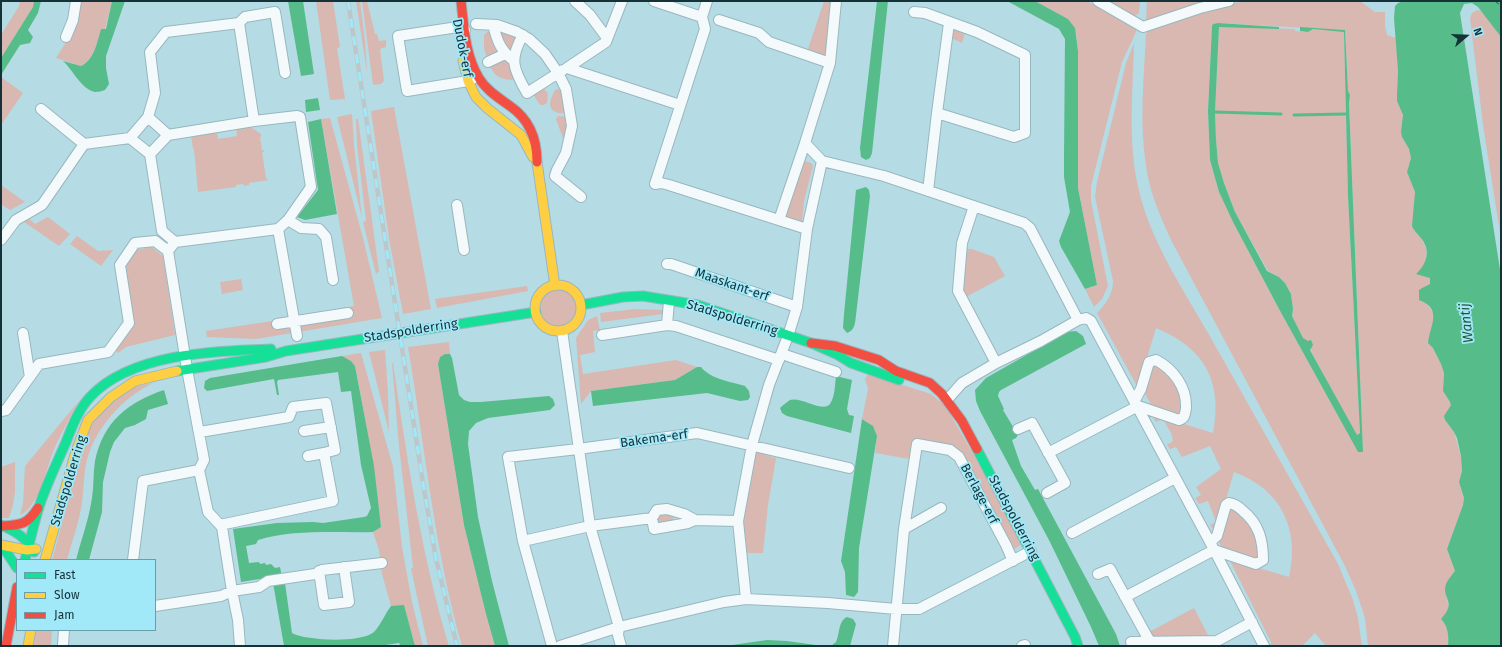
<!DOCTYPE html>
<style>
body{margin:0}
#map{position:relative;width:1502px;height:647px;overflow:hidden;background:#b5dbe4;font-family:"Fira Sans",sans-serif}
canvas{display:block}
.frame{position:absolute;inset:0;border:2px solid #143238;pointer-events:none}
.legend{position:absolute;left:16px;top:559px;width:140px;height:72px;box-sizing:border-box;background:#a1e8f8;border:1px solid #699fab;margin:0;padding:5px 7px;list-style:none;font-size:12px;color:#143238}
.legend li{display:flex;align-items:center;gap:8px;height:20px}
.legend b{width:20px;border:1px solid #699fab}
.north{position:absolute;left:1446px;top:16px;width:40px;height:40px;-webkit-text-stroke:3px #a1e8f8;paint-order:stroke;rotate:71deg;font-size:11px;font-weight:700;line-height:16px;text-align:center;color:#143238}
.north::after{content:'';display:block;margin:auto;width:14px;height:18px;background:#143238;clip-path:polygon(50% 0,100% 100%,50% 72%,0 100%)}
</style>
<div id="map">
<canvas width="1502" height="647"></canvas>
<div class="frame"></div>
<ul class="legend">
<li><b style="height:5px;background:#16e098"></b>Fast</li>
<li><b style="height:5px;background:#ffcf43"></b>Slow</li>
<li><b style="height:5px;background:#f24e42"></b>Jam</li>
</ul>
<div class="north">N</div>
</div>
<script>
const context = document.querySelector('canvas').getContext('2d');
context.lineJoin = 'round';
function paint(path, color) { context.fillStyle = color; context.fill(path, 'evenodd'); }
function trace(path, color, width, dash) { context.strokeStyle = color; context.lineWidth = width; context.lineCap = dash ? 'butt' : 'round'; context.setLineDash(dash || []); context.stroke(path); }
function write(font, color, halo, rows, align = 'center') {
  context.font = font + ' "Fira Sans",sans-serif'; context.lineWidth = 3.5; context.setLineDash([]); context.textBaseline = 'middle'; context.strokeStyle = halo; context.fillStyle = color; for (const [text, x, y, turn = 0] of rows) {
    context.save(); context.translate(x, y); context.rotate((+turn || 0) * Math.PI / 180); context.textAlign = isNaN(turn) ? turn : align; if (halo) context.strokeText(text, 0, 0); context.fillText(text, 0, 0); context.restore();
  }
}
paint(new Path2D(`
 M20,1H34L33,7L1,58V35L19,6Z
 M80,1H112L105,29H101C97,43 94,59 81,66L56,58L71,34Z
 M316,1H333L340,47L337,48L345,99L330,100Z
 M356,1H360L365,41L367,72Z
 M362,1H367L375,34H377L379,41L386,40V47L380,49L384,81L381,84L373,85Z
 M824,1H833L827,55L819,56L807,52Z
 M1035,1H1087L1136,28V32L1122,62L1091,186V201L1108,286L1102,299L1094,307L1085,289L1097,285L1078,188V51L1076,34L1068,19Z
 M1107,1H1140L1139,13L1133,17Z
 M1147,1H1212L1147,22L1146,20Z
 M1245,1H1360L1375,12H1385V25L1387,35L1396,38L1398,71L1397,101L1403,115L1402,137L1409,149L1411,158L1407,172L1415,192L1414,230C1426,242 1431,254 1422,269L1430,278V284L1424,287L1425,302L1434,313V320L1428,343L1433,348L1441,364L1444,373L1443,391L1450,402L1451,405L1445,416V420L1454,432L1461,457L1462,471L1459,482L1464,499L1463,505L1447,549L1455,571L1445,590L1449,608L1447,613L1441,619C1448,626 1449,636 1448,646H1368L1365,618L1356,591L1345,566L1171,240C1160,216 1149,191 1146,165C1139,122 1144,77 1146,34L1148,30L1215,7ZM1218,23L1345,30L1348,91L1350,95L1349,102L1363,452H1358L1279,309L1233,222L1219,192L1210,160L1208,111L1212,26L1213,24Z
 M1477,10L1482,11L1501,37V239L1483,125L1470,18L1472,13Z
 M1219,26L1295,29V31L1308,32L1313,29L1344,31L1348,196L1360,433L1356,435L1310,349L1313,345L1303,338L1292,316L1293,309L1291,294L1285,283L1279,277L1268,271L1235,212L1224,183L1218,164L1216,140L1215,112Z
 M955,29L965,33L962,43L951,38Z
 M498,31H505L516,36L512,50L505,48Z
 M487,32H491L499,52L487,58L484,48V35Z
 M1134,43C1133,89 1128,136 1137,182C1148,239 1184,290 1212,340C1254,414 1296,489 1338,564L1353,600L1358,618L1362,646H1326L1315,633L1302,646H1271V642L1229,559L1289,577C1300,529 1281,489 1234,472L1216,533L1210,525L1216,522L1208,501L1199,504L1195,498L1201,495L1196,487L1221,469L1210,446L1182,457L1176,447L1170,449L1167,445L1173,441L1171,433L1163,419L1156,422L1151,414L1213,433C1223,382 1205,348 1156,328L1138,388L1097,313C1106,304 1113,294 1113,281L1095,197L1097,182L1126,63Z
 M505,58L510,63L515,76L512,80C500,79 495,77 490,66Z
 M1,77L23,93L1,125Z
 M537,88L545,90L548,93L547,103L543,105H540L533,94Z
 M558,89L562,92L566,112C560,115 550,112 550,104C550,100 553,94 555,90Z
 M394,107L431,309L403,314L389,238L371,111Z
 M352,114L354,145L362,218L337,117Z
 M558,116L566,117V128L564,141L556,119Z
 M330,118L363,238L382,318L256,339L207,337L206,331L272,321L274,330L343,319L342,308L354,306L321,119Z
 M356,119H358L379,271L376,274L363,222L366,221L357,144Z
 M249,126L261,134V137H260L262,150H264V152H262L266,178L268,180L249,183V185L244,186L243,184L236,185V187L198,192L194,149H193L191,136L217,132L218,139L237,136L236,128Z
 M802,160L811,163L813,166L804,201L802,221L800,222L785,217Z
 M1,185L25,202L10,210L1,204Z
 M48,217L70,234L59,246L24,222L29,219L35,224Z
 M77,236L98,251L113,250L101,266L70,244Z
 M152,247L163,256L175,335L126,347L118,353L115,349L133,322L125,269L136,250Z
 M966,249H972L994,257L1005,276L966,297L962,288Z
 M241,279L243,290L222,294L220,282Z
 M527,286L528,291L437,308L435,299Z
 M540 308a18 18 0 1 1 36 0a18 18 0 1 1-36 0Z
 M636,309L664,310L663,314L601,322L600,313Z
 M597,316L600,330L593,331L595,352L580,355L583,374L676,360L697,367L675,380L591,391L581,404L576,338L588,320Z
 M449,342L450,354H445L440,357L438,364L464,525L486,614L495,646H462C434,548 425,447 408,347Z
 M385,350L388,393L389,432L369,352Z
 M361,353L393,467L402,547L412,602L423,646H415L404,606H391L382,574L379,550L373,532L381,527C374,473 366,419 355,366L351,361L342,356Z
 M392,363H393C407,458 421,554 449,646H428L411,569L413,567L399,446Z
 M1154,364C1176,380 1182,387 1181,415L1154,410L1143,390L1150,366Z
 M868,374L931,394L943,404L949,412L1024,543L1014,549L1010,544L962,455L912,446L910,459L875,453C877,437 879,427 862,419L868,389L865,379Z
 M153,383C122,398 93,430 86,464C83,480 84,497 80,513C77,529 71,544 67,560H52L87,431L102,411L133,387Z
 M78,402C70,417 62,432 55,447C47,465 39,508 20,515L23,503L25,466Z
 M756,452L776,458L768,505L763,553H745L743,518Z
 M15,462V492L13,505L9,518H1V467Z
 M1229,508C1241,509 1255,529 1257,540C1259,546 1258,553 1258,559L1224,552L1218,540Z
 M666,511L673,516L674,524L656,527L655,519L659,512Z
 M1194,608L1209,637L1153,639L1149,632Z
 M36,630H52L51,646H34Z`), '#d9b8b1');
paint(new Path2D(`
 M34,1H41L38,13L28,30L33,37L30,43L20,45L1,75V58L33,7Z
 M112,1H125L106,56V68L109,84L105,90C102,91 98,92 95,92C81,89 73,70 63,61L81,66C94,60 97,43 101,29H106Z
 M288,1H303L314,74L301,76Z
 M877,1H888L872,153L870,158L866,160L861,157L860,148Z
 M1007,1H1035L1068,19L1075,28L1078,51V188L1097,285L1085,289L1061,247L1059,241L1070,212L1064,177V158L1065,39L1059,29Z
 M1404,1H1501V37L1478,7L1472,3L1464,4L1460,13L1501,276V646H1448C1449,636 1448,626 1441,619C1458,601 1441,599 1446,584C1448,579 1452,575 1455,571L1447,549L1463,505L1464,498L1459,482L1462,471L1461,456L1457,438L1454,432L1445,420L1444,416L1451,405L1450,402L1443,391L1444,373L1441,364L1433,348L1428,343C1430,325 1443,309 1419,300V290L1424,287L1430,284V278L1416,274C1428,263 1431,249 1420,237C1417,233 1414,231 1412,226L1415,192L1407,172L1411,158L1409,149L1402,137L1401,132L1403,115L1397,101V95L1398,71L1394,18L1395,6L1398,3Z
 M1218,23L1279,27V29L1219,27L1215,112L1216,140L1218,163L1224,183L1235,212L1267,271L1279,277L1285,283L1291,294L1293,309L1292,316L1303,338L1308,341L1311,340L1313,345L1310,350L1357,435L1360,433L1348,196L1344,32L1313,29L1308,32L1300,31V27L1345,30L1348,91L1350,95L1349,103L1363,452H1358L1279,309L1233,222L1219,192L1210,160L1208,111L1212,26L1213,24Z
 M318,98L320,110L306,112L305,100Z
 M321,119L337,214L305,220L297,217L318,190L308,122Z
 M866,187L869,190L870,196L856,315C855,324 855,330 847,333L843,328L844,314L856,190Z
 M1076,331L1083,336L1086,344L1001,390L999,392L998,396L1004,409L1003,410L1018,435L1016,438L1012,440L1021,466L1035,490L1038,489L1116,634L1120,646H1099L1091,627L1050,542L980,411L976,401L975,390L986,378L1067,332Z
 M445,354H450L452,358L459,395L464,400L470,402H481L549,396L553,399L555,405L550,410L488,418L476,423L469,431L468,444L478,517L492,581L509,646H495L486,614L464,525L438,364L440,357Z
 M342,356L351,361L355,366L374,466L381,527L373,532C335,533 295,529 258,540L256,544L246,546L249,563L259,562L260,564L265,563L266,565L271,564L275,568L280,567L283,583H285L292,633C306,641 362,643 374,632C380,626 385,614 391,606L404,605L415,646H401L399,643L379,646H284L272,577L241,582L233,529L277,523L313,522L323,523L364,517L367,516L371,508L361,465L351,391L341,392L338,372L278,380L277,382L279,395H277L274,379L207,391L204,388L205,381L210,378Z
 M697,367H701C710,379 732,382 745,386L749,391L750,397L748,400L740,401L707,393L593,406L591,391L675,380Z
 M836,376L852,380L847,409L849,415L854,416L851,433L787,416L782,413L780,408C783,405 787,402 790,400C801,396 823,413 830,404C835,397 835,384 836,376Z
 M164,390L168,404L148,410L146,419L135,425L125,428L114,442L110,452L103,482L102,512L89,560H76C81,540 89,519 92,498C94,485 93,473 95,461C103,422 128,402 164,390Z
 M862,419L873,426L877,436L859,548L858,592L854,597L846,595L845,572L841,561Z
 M847,617L853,619L856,624L850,646H824H831L836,642C840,634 838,621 847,617Z
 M767,640L787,641L823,646H725Z`), '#56bc8a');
trace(new Path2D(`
 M1215,112L1281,114
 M1294,115L1345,114`), '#56bc8a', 3);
trace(new Path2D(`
 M1495,1L1501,6`), '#265536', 1, [5, 4]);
const street = new Path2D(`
 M575,1L590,15L607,38
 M622,1L606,42L567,68L680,105
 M654,1L702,17
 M836,1L830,63L805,143L822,161L884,176L1024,223L1030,228L1078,320
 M1098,1L1143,27L1200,8L1229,1
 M914,12L925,13L977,32L1025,55V133L1014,137L937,113
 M702,17L707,1
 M719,20L759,33L769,42L830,63
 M239,23L245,17L275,12L285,73
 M476,24L497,25L517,32L529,39L545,54L558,73L566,89L572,126L566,153L557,170L555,176L581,197
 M493,25C497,40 500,50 513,60
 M465,30L458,27L398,36L407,91L468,81L474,78
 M523,35C509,59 513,69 527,93L563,70
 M66,37L73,20L76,1
 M488,62L505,54
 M41,109L84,144L130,138L148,117L168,135L150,154L130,138
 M148,117L155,93L150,52L166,32L239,23L254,121
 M150,154L162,231L175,242
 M655,184L705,29L702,17
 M655,184L661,183L669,185L807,229
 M928,191L937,113L949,23
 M457,205L464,250
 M974,206L962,243L958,291L996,363
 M288,220L301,228L319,229L326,237L333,280
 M779,220L805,143
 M278,229L297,336
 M1,240L16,220L42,205L84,144
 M168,251L187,369L204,460L199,470L208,512L222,527L232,591L238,620L240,646
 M667,264H671L797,307
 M277,324L348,313
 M667,325L669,301
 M562,331L590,526L619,627L618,635L621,646
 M23,333L30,377
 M602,335L667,325L676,326L779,360
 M782,354L836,372
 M947,400L962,383L996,363L1041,341L1078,320L1086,318L1091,321L1210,542L1264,646
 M1,411L6,410L39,364L108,352L129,323L120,265L135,243L155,241L168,251L175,242L278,229L288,220L311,187L300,117L297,116L254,121L168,135
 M1018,429L1032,423L1065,483L1047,493
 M304,431L331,427
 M200,432L289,417L293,407L326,403L335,450L324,453
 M1048,453L1138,406L1179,420C1185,418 1185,414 1186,408C1187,387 1173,369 1156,360L1149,362L1141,389L1135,400
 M652,518L654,529L688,523L695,520
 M220,525L333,501L324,453L308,456
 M904,529L941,508
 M1072,533L1175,478
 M523,541L590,526L652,518L657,510L667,509L684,514L695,520L738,521
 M133,560L143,481L199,470
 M319,571L324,605L349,602L344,567
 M1098,574L1110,569L1150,642
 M1125,597L1214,550L1256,564L1263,560C1263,540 1259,524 1243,511C1239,507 1235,504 1229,503L1226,505L1217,536L1210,542
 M746,599L738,521L752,445L769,385L788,336L797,307L807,229L822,161
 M155,606L221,596L232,591L259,587L268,581L315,574L322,570L382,563
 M1131,642L1217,641L1252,622
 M63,645L64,630
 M552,646L523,541L508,457L578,449L697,433L849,468
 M560,646L619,627L724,602L746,599L828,603L896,609H919L1031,551
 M893,646L904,529L917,444L950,450L959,457L1006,545L1013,561
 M1022,646L1025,645`);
const fast = new Path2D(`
 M581,305L623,297L643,296L698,305L811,343L838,355L851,363L899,380
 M177,371L266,357L286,351L536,312
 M977,449L1075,637L1078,646
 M1,525C15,531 27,538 34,552
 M1,547L5,550L17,568
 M25,560C30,542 34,522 40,504C47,483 57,463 66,442C72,427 78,410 90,397C131,353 215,351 271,349`);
const slow = new Path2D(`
 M463,61L468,81L476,97L487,108L521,135L533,157
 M537,162L555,286
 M535 308a23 23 0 1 1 46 0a23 23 0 1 1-46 0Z
 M1,545L27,550L36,549
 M45,560L76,451L88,420L111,397L135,381L177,371
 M28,646L31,630`);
const jam = new Path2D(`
 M461,1C464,27 465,55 479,78C486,90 499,98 510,106C529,119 537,139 537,162
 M811,343L835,346L879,360L896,371L930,383L942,394L962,421L977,449
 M3,526C21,525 28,524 38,508
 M6,646L17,587`);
trace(street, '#99b7be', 12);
trace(fast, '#99b7be', 11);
trace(slow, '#99b7be', 11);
trace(jam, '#99b7be', 11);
trace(street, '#f4fafb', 10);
trace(fast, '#16e098', 9);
trace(slow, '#ffcf43', 9);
trace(jam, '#f24e42', 9);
const rail = new Path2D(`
 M348,1L423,483L436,559L457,646`);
trace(rail, '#bdc7ca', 4.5);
trace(rail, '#a1e8f8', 3, [9]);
write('13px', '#143238', '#a1e8f8', [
 ["Dudok-erf",462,48,79],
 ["Maaskant-erf",732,285,19],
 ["Stadspolderring",732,318,17],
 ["Stadspolderring",411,331,-9],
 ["Bakema-erf",654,439,-8],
 ["Stadspolderring",69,481,-73],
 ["Berlage-erf",979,494,62],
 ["Stadspolderring",1014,518,62]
]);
write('italic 14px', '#265536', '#a1e8f8', [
 ["Wantij",1467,323,-96]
]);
</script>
